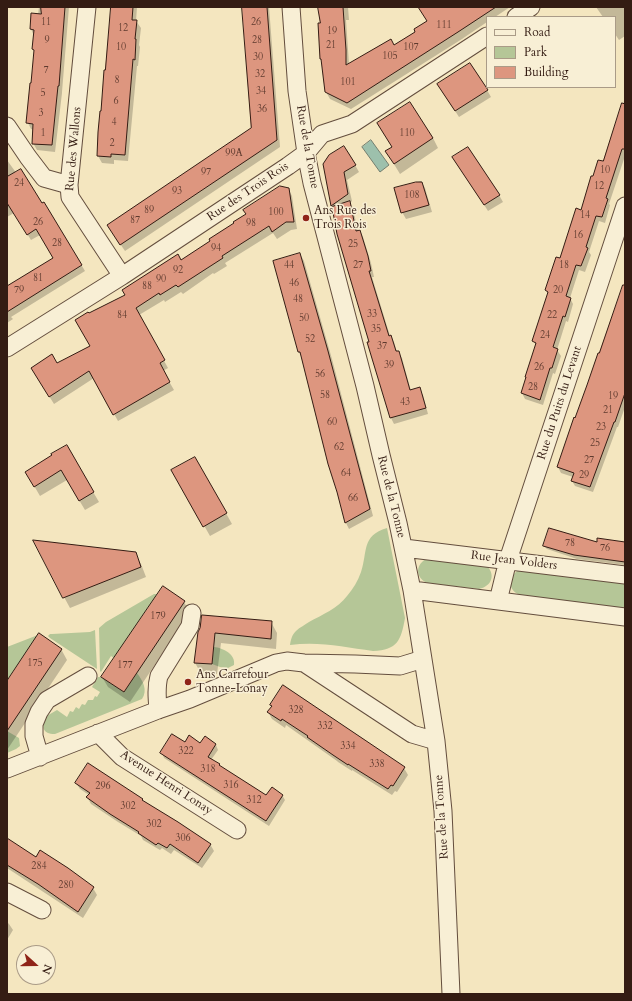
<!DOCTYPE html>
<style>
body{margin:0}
#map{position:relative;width:632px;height:1001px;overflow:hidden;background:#f4e6bf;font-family:Cardo,serif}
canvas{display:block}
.frame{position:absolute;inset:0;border:8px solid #341c13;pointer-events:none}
.legend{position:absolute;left:486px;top:16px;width:130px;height:72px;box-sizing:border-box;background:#f8efd5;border:1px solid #aa9b87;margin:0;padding:5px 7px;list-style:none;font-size:12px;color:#341c13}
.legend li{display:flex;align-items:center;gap:8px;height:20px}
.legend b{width:20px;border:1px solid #aa9b87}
.north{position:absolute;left:16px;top:945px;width:40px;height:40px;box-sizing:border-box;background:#f8efd5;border:1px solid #aa9b87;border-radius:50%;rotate:111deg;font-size:11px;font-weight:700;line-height:16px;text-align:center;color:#341c13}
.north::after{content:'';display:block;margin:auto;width:14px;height:18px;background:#8f2418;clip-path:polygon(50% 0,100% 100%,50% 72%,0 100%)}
</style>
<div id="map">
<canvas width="632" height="1001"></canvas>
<div class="frame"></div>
<ul class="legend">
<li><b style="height:5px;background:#f8efd5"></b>Road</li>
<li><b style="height:11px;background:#b5c697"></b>Park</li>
<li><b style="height:11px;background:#dd967f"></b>Building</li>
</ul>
<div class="north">N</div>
</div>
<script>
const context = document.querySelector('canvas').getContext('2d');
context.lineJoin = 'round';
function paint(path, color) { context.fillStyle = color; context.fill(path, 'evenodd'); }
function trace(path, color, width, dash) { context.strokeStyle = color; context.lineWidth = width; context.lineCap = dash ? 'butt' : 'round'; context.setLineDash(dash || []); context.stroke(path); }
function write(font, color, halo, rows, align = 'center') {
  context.font = font + ' Cardo,serif'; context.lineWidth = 3; context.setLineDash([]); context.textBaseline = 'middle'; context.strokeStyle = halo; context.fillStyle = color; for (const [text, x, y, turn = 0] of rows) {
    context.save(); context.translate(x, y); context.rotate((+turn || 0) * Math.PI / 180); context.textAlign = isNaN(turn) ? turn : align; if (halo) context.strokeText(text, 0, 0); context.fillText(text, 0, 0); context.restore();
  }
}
paint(new Path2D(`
 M387,528L405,618C401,640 398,650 373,651C345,647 318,641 290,645C291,639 292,635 296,631C300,627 305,625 309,622C322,615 338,608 347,596C353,589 358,581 361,572C368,551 361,536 387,528Z
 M428,558L485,564C496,573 493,586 479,589L427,583C415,577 415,564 428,558Z
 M521,569L625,582V610L520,595C506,589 508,575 521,569Z
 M154,594H157L114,658L111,656L101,672L100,671L99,628L106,622Z
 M95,630L97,669L50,638L48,636L50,634H52L90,632Z
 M38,635L8,679L7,681V647Z
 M214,647C223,648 236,654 234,665L228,668L220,667L212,664Z
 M137,673C143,681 148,690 142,699L55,734C42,734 42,727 45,717L57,710L67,717L70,711L73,712L76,707L79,709L82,704L85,705L88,700H93L95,696L97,697L100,692L92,687L98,677H101L124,692Z
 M7,731L19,738L20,746L16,749L7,753Z`), '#b5c697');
const water = new Path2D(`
 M371,140L389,165L380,172L362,147Z`);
paint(water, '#9dc0ac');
trace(water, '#737e6f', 1);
paint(new Path2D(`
 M39,7H69L62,92V93L55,152L37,150L33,143L34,130L31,129L28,123L35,52L33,49L34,36L31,29L32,14L38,15Z
 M112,7H137L136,21L141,28L139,45L140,47L138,66H137L128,161L114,160V164L102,163L98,156Z
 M243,7H269L280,147L125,251L112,232L252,129Z
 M319,7H348L349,20H346L349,64L394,46L416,32L428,21L419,7H510L495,17H487V22L462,39L351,109L330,99L326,92L321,24Z
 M596,7H625V36L619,40L615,34V17H603Z
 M487,90L491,97L459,117L442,91Z
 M625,98V156L609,204L610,205L605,223L599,221L589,252L591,255L585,272L579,270L570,298L573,304L568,322L566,321L557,350L561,356L555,374L553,373L543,405L525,399L522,393L536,346L534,341L548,294L546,290L581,211L593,177L604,163Z
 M433,138L438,148L400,174L386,151Z
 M7,160L29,191L42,205L44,203L85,271L11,317L13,319L7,323V287L54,258L40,235L31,240L14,213L7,217Z
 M324,164L355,165L359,172L347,180L352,201L350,203L353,208L358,232L360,231L363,237L371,263L374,277H372L390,336H391L394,342L397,352H398L402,358L411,391L419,389L423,395L428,414L394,424L391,418L368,343L370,342L332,205Z
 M458,164L499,195L503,202L488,211Z
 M421,181L425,188L432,212L406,219L402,212L396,189Z
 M288,188L292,196L297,229L291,230L277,239L273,233L225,263L227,266L214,274L213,273L183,294L181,292L165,302L164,300L139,315L168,368L163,371L174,390L118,421L94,378L54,404L36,375L91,346L89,314L126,295L181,261Z
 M300,254L304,261L332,359L373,516L349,529L346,523L302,358L299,352L274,261Z
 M625,290V407L618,427H617L593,492L575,486L572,481L573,477L561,473L558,467L600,354Z
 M66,446L99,502L85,510L67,480L40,496L26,472Z
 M195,458L232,524L210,536L173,471Z
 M598,543H625V565L577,559L547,549L544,546Z
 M135,553L141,564L146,577L70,608L64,597Z
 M184,602L190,612L130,702L108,687L102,677Z
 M271,622L277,633L276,649L221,643L217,674L201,673L195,663L199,633Z
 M61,649L67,660L7,750V683Z
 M268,712L404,768L408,775L397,792L395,791L392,795L352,770V771L338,762L337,761L286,725L285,728L272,719Z
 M205,737L216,745L218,750L211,760L219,765L220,767L266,796L282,795L285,800L269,826L164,758L162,753L185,743L201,744Z
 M76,783L142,800L210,844L214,851L202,868L174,850L171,854L162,848L160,850L143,840L141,836L118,822L91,804L87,797L89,795L80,789Z
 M7,839L37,858L93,888L97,895L83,918L7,868Z
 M7,922L9,924L13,930L7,940Z`), '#0003');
const building = new Path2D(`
 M41,7H65L59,86H58L52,145L32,144L33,124L26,123L30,83H31L34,50L32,49L34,30L30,29L31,13L41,14Z
 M111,7H133L132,20H137L135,39H136L135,60L133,59L125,155L111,154V157L97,156L98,132L100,111H101L104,70H105Z
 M242,7H267L277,140L120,245L107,225L251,128Z
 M318,7H343L346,50V65L391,39L394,45L415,32L414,29L427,21L418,7H496L458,32L347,103L325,92L321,59H320L318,23H320Z
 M470,63L488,90L455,111L437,84Z
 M410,102L433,138L394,164L385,151L392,147L377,123Z
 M622,103L625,104V149H622L606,198L608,199L602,217L596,216L586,247L588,248L581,266L576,265L566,296L571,298L565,317L563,316L553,347L558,349L552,368H550L540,400L521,393L526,377H525L536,343L532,341L548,292L545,290L556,257L560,258L576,208L581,210L591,176H593L598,160L603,161Z
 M344,146L356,165L344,172L348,194L331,206L323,164L329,155Z
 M468,147L500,195L484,205L452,157Z
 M21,169L42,203L44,202L82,265L7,312V286L53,258L36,229L27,235L7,203V177Z
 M416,182H422L429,205L401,213L394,188Z
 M280,186L289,188L294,222H286L272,232L269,226L222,256L223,258L209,267L178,287L176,285L160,295L159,293L136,308L165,360L160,363L170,382L113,415L89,371L49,397L31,368L52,354L57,363L90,346L75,320L88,312L89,313L125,295L122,290L178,254L181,260L210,241L209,239L234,223L233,222L246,214L243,210Z
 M350,201L356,231L360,230L368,256L371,271H369L389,336L391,335L396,351H399L410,390L420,387L426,408L390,418L367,342H369L337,234L332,207Z
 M300,253L328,351L370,509L345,523L337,492L328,464L300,352H298L273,261Z
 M623,285H625V393L615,422H614L590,487L571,481L574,473L557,467L574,417L575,418L587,385L598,353H599Z
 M67,445L94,492L79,501L61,470L34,487L25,472L52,455L51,454Z
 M195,457L227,513L203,527L171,470Z
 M549,528L597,542V538L625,542V562L574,555L543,546Z
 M33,540L136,552L141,567L63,598Z
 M163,586L185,601L124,692L101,677Z
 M202,615L272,621L271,639L215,633L212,664L194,663L198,632L200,628Z
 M39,633L62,649L7,731V681Z
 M283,685L405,767L393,786L391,785L388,789L348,764V765L333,755L307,737L308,736L282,719L281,721L267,712L272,706L270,705Z
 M172,734L185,742L189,735L200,743L205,736L216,744L208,757L220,764L219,765L266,795L272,787L283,795L266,821L160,753Z
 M88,763L143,799L142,800L178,822L211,844L198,863L170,844L167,848L158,843L156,845L138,833L139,832L110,814L86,797L90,793L75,783Z
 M7,838L36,857L40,850L68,868L94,887L78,912L38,884L7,865Z`);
paint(building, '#dd967f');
trace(building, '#341c13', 1);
const minor = new Path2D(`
 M87,7L69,185L70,197L122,276
 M291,7L297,91L306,153L312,183L365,386L381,455L398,523L412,590L436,741L443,811L451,994
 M516,17L531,7
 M7,126L28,157L44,178L69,185
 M7,348L122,276L288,166L306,153L322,134L352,124L487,36
 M404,548L625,575
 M412,590L625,617
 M498,601L508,560L625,206
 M304,663L412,734L436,741
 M158,710C157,698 156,687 159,676L190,626L192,613
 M98,733L122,757L237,830
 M40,757L34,736V724L39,712L47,700L88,676
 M7,769L158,710L190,699L276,663L287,661L304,663L355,664L400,666L423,659
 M7,892L42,910`);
trace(minor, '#644e3e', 19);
trace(minor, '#f8efd5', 17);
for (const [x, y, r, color] of [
 [306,218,4,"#8f2418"],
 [188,682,4,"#8f2418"]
]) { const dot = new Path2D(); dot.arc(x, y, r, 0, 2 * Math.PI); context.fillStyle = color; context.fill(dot); trace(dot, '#f8efd5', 1.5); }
write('10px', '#5e3a2e', null, [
 ["11",46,23],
 ["26",256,23],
 ["111",444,26],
 ["12",123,29],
 ["19",332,32],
 ["9",47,41],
 ["28",257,41],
 ["21",331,46],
 ["10",121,48],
 ["107",411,48],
 ["105",390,57],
 ["30",258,58],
 ["7",46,71],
 ["32",260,75],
 ["8",117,81],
 ["101",348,83],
 ["34",261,92],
 ["5",43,94],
 ["6",116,102],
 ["36",262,110],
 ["3",41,114],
 ["4",114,123],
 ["1",43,134],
 ["110",407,134],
 ["2",112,144],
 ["99A",234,154],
 ["10",605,171],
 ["97",206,173],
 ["24",19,184],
 ["12",599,187],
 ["93",177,192],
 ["108",412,196],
 ["89",149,211],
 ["100",276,213],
 ["14",585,216],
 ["87",135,221],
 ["26",38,223],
 ["98",251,224],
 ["16",578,236],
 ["28",57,244],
 ["25",353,245],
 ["94",216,249],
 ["44",289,266],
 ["27",358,266],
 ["18",564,266],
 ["92",178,271],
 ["81",38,279],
 ["90",161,280],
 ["46",294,284],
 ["88",147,287],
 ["79",19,291],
 ["20",558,291],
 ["48",298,300],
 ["33",372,315],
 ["84",122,316],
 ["22",552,316],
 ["50",304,319],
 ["35",376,330],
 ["24",545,336],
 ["52",310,340],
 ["37",382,347],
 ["39",389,366],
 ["26",539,368],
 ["56",320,375],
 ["28",533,388],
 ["58",325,396],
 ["19",613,397],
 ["43",405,403],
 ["21",608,411],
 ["60",332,423],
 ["23",601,428],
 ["25",595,444],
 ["62",339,448],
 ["27",589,461],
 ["64",346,474],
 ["29",584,476],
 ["66",353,499],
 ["78",570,544],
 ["76",605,549],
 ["179",158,617],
 ["175",35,664],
 ["177",125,666],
 ["328",296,711],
 ["332",325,727],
 ["334",348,747],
 ["322",186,752],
 ["338",377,765],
 ["318",208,770],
 ["316",231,786],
 ["296",103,787],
 ["312",254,801],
 ["302",128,807],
 ["302",154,825],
 ["306",183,839],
 ["284",39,867],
 ["280",66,886]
]);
write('12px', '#341c13', '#f8efd5', [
 ["Rue de la Tonne",307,147,80],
 ["Rue des Wallons",74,149,-85],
 ["Rue des Trois Rois",248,192,-34],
 ["Rue du Puits du Levant",560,403,-72],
 ["Rue de la Tonne",391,497,76],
 ["Rue Jean Volders",514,561,7],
 ["Avenue Henri Lonay",166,783,33],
 ["Rue de la Tonne",442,817,-94]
]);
write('12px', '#341c13', '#f8efd5', [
 ["Ans Rue des",314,211],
 ["Trois Rois",314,225],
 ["Ans Carrefour",196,675],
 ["Tonne-Lonay",196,689]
], 'left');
</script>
